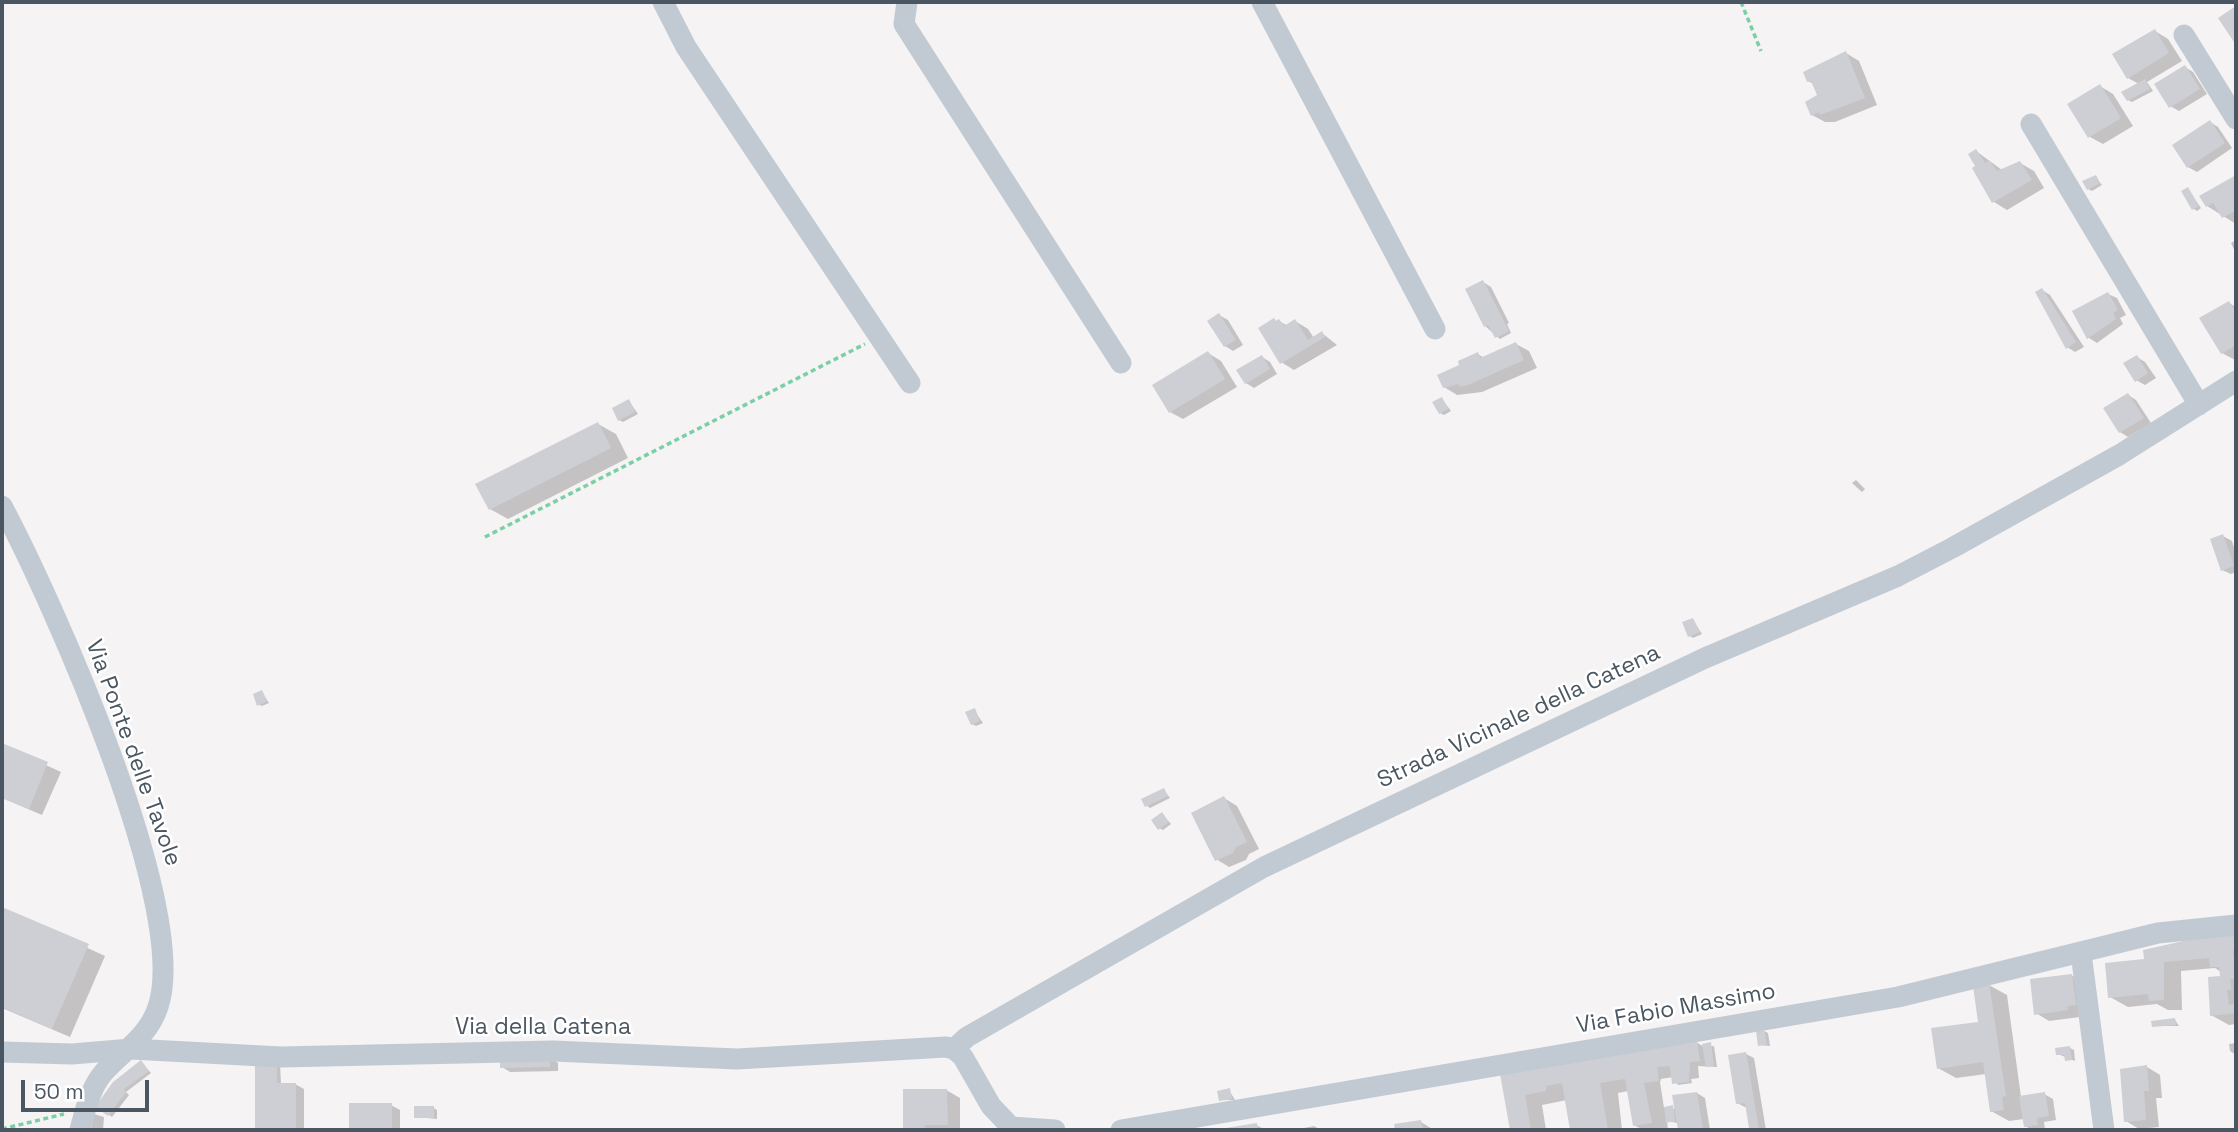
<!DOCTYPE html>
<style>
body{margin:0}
#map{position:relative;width:2238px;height:1132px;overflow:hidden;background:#f5f3f3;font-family:"Space Grotesk",sans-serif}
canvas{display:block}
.frame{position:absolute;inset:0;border:4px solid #4a5661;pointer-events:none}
.scale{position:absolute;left:21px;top:1080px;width:128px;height:32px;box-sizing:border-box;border:4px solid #4a5661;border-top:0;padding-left:9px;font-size:21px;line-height:24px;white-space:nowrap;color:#4a5661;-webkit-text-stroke:5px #fff;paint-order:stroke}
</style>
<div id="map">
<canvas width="2238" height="1132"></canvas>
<div class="frame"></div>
<div class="scale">50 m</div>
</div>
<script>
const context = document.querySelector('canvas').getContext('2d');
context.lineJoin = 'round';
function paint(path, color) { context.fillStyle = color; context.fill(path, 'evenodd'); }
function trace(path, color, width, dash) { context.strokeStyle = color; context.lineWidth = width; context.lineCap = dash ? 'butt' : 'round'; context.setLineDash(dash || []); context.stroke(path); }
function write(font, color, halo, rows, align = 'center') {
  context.font = font + ' "Space Grotesk",sans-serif'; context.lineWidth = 5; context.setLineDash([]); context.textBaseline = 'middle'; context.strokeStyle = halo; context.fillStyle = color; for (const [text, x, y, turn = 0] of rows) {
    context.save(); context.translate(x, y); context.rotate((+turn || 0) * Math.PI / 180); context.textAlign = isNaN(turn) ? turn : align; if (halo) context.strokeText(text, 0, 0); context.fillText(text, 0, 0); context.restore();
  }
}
paint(new Path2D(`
 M2155,31L2168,39L2182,61L2147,82L2153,91L2132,102L2128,100L2139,84L2128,78Z
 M1846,53L1859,61L1877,105L1835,122H1825L1812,115L1819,96L1815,85L1808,81Z
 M2185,67L2193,72L2207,94L2179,111L2170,106Z
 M2100,86L2113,94L2133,126L2103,144L2090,137Z
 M2210,122L2218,127L2232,148L2197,172L2188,167Z
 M1976,151L2002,170L2020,163L2034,171L2044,188L2007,210L1994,202L1977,167Z
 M2095,177L2102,185L2092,191L2088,189Z
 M2236,177V224L2207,206L2202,196Z
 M2188,189L2201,208L2197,211L2194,209Z
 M2236,240V254L2231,243Z
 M1483,282L1491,287L1509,323L1507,324L1511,333L1500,339L1485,326Z
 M2042,290L2050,295L2084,347L2075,352L2067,347Z
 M2108,294L2117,298L2126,315L2120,318L2123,324L2097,343L2089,338L2074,312Z
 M2229,303L2236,307L2235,360L2222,353Z
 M1219,315L1228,320L1243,345L1233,351L1225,346Z
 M1279,321L1288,326L1295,321L1308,329L1314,338L1322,333L1337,345L1294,370L1281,362Z
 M1516,344L1529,351L1537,368L1482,392L1457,395L1444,387L1462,366L1478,354L1484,358Z
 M1208,353L1221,361L1237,387L1183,419L1170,412Z
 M1262,357L1270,362L1277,374L1254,388L1246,383Z
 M2137,357L2145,362L2156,378L2145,385L2136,380Z
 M2128,395L2136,400L2151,423L2128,437L2120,432Z
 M1442,399L1451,411L1444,415L1440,413Z
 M629,401L638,414L623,422L619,420Z
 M598,424L616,434L628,458L508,519L490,509Z
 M1856,480L1865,489L1862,492L1852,483Z
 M2223,536L2232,541L2236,554V572L2231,574L2222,570Z
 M1693,620L1702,634L1693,638L1690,636Z
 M262,692L269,703L262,706L258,704Z
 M974,710L983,723L976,726L972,724Z
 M2,745L61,772L42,815L2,798Z
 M1164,790L1170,798L1150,808L1146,805Z
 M1224,798L1237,806L1259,849L1249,854L1246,860L1229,867L1216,859Z
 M1162,814L1171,824L1163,830L1159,828Z
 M2,909L105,956L70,1037L2,1008Z
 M2236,936V1024L2229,1025L2211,1015L2222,978L2221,972L2215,968L2181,971L2182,1010H2168L2157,1004L2128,1007L2110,997L2146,961L2198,940Z
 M2071,975L2085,983L2080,1017L2049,1021L2036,1013Z
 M1989,985L2007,995L2021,1097L2044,1094L2053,1099L2056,1120L2044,1122L2045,1129L2032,1130L2025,1126L2024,1119L2009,1121L1991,1111L1986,1074L1956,1078L1938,1068L1980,1023Z
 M2175,1020L2179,1026H2153Z
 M1764,1031L1768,1033L1770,1046L1760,1045Z
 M1696,1042L1704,1047L1714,1046L1717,1067L1698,1066L1699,1078L1691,1079L1692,1083L1678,1085L1673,1077L1661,1079L1660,1082L1664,1108L1676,1109L1697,1093L1705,1098L1710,1130H1679L1678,1123L1667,1121L1668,1130H1643L1634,1125L1628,1091L1618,1093L1622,1130H1572L1567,1100L1542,1105L1546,1130H1512L1502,1076Z
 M2236,1043V1055L2230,1051L2229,1044Z
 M2070,1048L2074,1050L2075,1061L2058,1054Z
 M1746,1054L1754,1058L1766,1130H1754L1747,1108L1737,1103Z
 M550,1058L558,1063V1071L510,1072L502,1067Z
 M257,1061L280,1064L281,1084H295L304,1089V1130H256Z
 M141,1062L151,1073L126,1092L129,1095L112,1117L97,1106Z
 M2147,1067L2160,1075L2162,1098H2156L2159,1127L2139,1129L2126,1121Z
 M946,1090L960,1098V1130H905V1091Z
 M1229,1090L1235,1100H1221Z
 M351,1105H391L400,1110V1130H351Z
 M433,1108L437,1110V1119L416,1117Z
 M94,1114L104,1117L103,1130H91Z
 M1421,1122L1434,1130H1397L1396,1126Z
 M1256,1125L1266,1130H1221Z
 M1314,1126L1321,1130H1294Z`), '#0003');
paint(new Path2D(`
 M2236,6V45L2218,18Z
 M2155,29L2169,53L2127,79L2112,54Z
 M1846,51L1865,98L1820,115L1819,112L1811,116L1805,102L1817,95L1811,81L1807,82L1803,72Z
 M2185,65L2200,89L2169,108L2154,84Z
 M2145,79L2150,89L2127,101L2121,92Z
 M2100,84L2121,118L2088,138L2067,104Z
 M2210,120L2225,143L2187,168L2172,145Z
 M1976,149L1985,163L1989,160L1997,171L2020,161L2032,180L1992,203L1972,168L1975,166L1968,154Z
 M2096,175L2100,183L2087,190L2082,181Z
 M2236,175V210L2222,218L2213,203L2206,207L2199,196Z
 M2188,187L2199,206L2192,210L2181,191Z
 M1483,280L1509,331L1495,338L1488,325L1484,327L1465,289Z
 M2042,288L2076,342L2066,349L2035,292Z
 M2108,292L2118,310L2113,313L2116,319L2087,339L2072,311Z
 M2229,301L2236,313V345L2221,354L2199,318Z
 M1219,313L1236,340L1224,347L1207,321Z
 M1274,318L1276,321L1279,319L1284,326L1295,319L1308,340L1322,331L1325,337L1280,364L1258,328Z
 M1516,342L1524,360L1468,385L1460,387L1458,384L1443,388L1437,375L1459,365L1458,361L1478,352L1480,358Z
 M1208,351L1225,379L1169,413L1152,385Z
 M1262,355L1270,369L1245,384L1236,370Z
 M2137,355L2148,373L2135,382L2123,363Z
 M2128,393L2144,418L2119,433L2103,408Z
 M1442,397L1448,409L1439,414L1432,402Z
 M629,399L635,412L618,421L612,408Z
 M598,422L611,448L489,510L475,484Z
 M2223,534L2234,566L2221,571L2210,539Z
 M1693,618L1700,632L1688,637L1682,622Z
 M262,690L267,701L257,706L253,694Z
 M975,708L980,721L971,725L965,712Z
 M2,743L48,762L29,809L2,798Z
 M1164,788L1168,796L1145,807L1141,799Z
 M1224,796L1247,842L1236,847L1233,853L1215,861L1191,813Z
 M1162,812L1169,822L1158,830L1151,820Z
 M2,907L89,944L52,1029L2,1007Z
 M2236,934V950H2233L2236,979H2230L2231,990H2227L2229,1005L2236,1004V1013L2210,1016L2208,977L2220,976L2219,967H2210L2209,958L2164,962V1000L2149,1001L2148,994L2108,998L2105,963L2144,959L2143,950L2197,938Z
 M2072,974L2076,1005L2067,1006L2068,1010L2034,1015L2030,979Z
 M1989,983L2006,1096L2002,1097L2004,1110L1990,1112L1983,1062L1937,1069L1931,1028L1978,1022L1973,986Z
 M2175,1018L2176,1025L2152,1027L2151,1021Z
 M1764,1029L1767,1045L1758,1046L1756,1031Z
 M1697,1041L1700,1061L1690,1062L1689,1082L1672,1084L1670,1066L1657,1067L1659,1081L1644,1083L1652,1123L1633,1126L1625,1079L1600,1083L1608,1130H1570L1562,1083L1546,1086V1091L1525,1095L1531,1130H1510L1500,1074Z
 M1711,1042L1714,1066L1706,1067L1702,1044Z
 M2070,1046L2072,1060L2065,1061L2064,1055H2056L2055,1048Z
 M1746,1052L1759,1130L1749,1128L1745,1103L1736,1104L1728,1055Z
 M550,1057V1067L500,1068V1058Z
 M141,1060L149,1071L124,1089L126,1092L108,1116L95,1107L113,1082Z
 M255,1060H277V1083H296V1130H255Z
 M2147,1065L2149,1091H2144L2146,1120L2124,1122L2120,1069Z
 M1230,1088L1232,1099L1219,1101L1217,1091Z
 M903,1089H947L948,1125H925V1130H903Z
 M1697,1092L1703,1130H1678L1672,1095Z
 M2045,1092L2049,1116L2037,1118L2038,1125L2024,1127L2019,1096Z
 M349,1103H392V1130H349Z
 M1673,1105L1675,1121L1666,1123L1664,1107Z
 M414,1106H434V1118H414Z
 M1421,1120L1423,1130H1395L1394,1124Z
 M1257,1123L1258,1130H1220V1129Z`), '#cdcfd5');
trace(new Path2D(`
 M1741,2L1761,51
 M485,537L865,344
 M2,1129L64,1114`), '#7ad0a6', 3.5, [5, 3.5]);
trace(new Path2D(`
 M663,2L686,47L910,383
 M907,2L904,24L1121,363
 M1262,2L1435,329
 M2184,35L2236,119
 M2031,124L2199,405
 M2,506C52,600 191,909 158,1007C148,1037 124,1050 104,1072C90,1088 85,1111 80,1130
 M2081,953L2104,1130
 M954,1049L967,1037L1264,867L1705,658L1898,576L1952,548L2119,455L2236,381
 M954,1049L963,1057L991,1106L1011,1127L1055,1130
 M2,1052L72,1054L131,1049L281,1057L553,1051L737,1059L946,1047L954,1049
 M1121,1130L1898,997L2158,933L2236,925`), '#c1cad2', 21);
write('23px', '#4a5661', '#fff', [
 ["Strada Vicinale della Catena",1519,717,-25],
 ["Via Ponte delle Tavole",133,753,70],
 ["Via Fabio Massimo",1676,1009,-10],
 ["Via della Catena",543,1028]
]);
</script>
